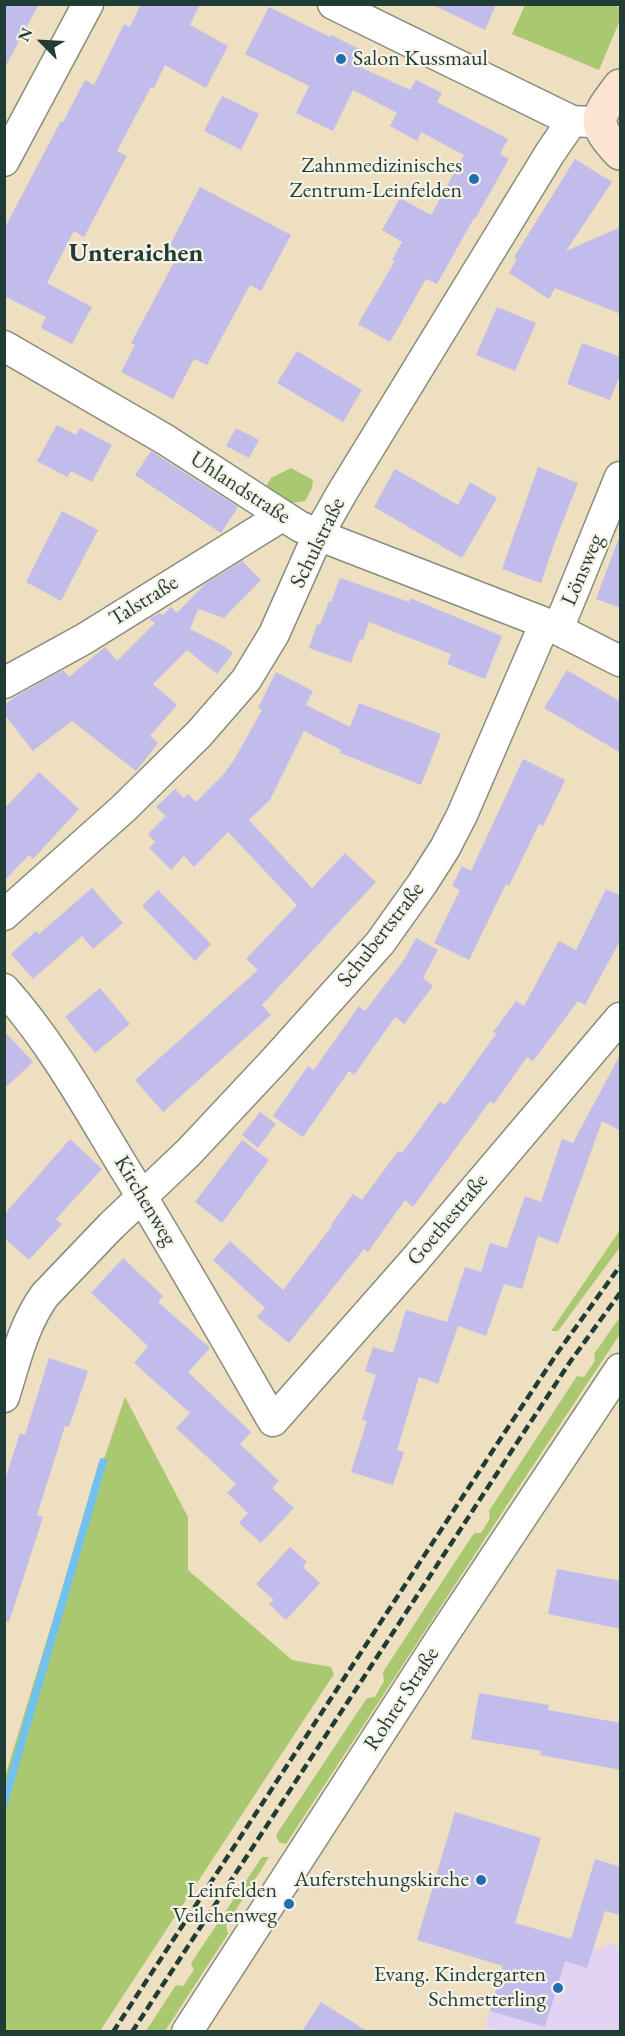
<!DOCTYPE html>
<meta charset="utf-8">
<style>
body{margin:0}
#map{position:relative;width:625px;height:2036px;overflow:hidden;background:#eedfc0;font-family:"EB Garamond",serif}
canvas{display:block}
.frame{position:absolute;inset:0;border:6px solid #1f3d34;pointer-events:none}
.north{position:absolute;left:12px;top:12px;width:60px;height:60px;-webkit-text-stroke:4px #f7f3e8;paint-order:stroke;rotate:294deg;font-size:16px;font-weight:700;line-height:24px;text-align:center;color:#1f3d34}
.north::after{content:'';display:block;margin:auto;width:21px;height:27px;background:#1f3d34;clip-path:polygon(50% 0,100% 100%,50% 72%,0 100%)}
</style>
<div id="map">
<canvas width="625" height="2036"></canvas>
<div class="frame"></div>
<div class="north">N</div>
</div>
<script>
const context = document.querySelector('canvas').getContext('2d');
context.lineJoin = 'round';
function paint(path, color) { context.fillStyle = color; context.fill(path, 'evenodd'); }
function trace(path, color, width, dash) { context.strokeStyle = color; context.lineWidth = width; context.lineCap = dash ? 'butt' : 'round'; context.setLineDash(dash || []); context.stroke(path); }
function write(font, color, halo, rows, align = 'center') {
  context.font = font + ' "EB Garamond",serif'; context.lineWidth = 4.5; context.setLineDash([]); context.textBaseline = 'middle'; context.strokeStyle = halo; context.fillStyle = color; for (const [text, x, y, turn = 0] of rows) {
    context.save(); context.translate(x, y); context.rotate((+turn || 0) * Math.PI / 180); context.textAlign = isNaN(turn) ? turn : align; if (halo) context.strokeText(text, 0, 0); context.fillText(text, 0, 0); context.restore();
  }
}
paint(new Path2D(`
 M515,1923L602,1949L608,1943L620,1947V2031L501,2032L485,2027Z`), '#e3d3f2');
paint(new Path2D(`
 M612,4L620,8V20L599,70L512,34L525,5Z
 M291,468L313,480L312,488L305,501L292,503L264,490L271,478Z
 M620,1230V1247L558,1331H551Z
 M620,1317V1334L509,1502L286,1844L279,1842L276,1835L367,1698L375,1697L384,1681L383,1672L474,1533H481L490,1518L489,1511L577,1376L584,1377L595,1361L594,1354Z
 M125,1397L188,1517V1570L292,1660L331,1667L334,1674L100,2031H5V1777L84,1518Z
 M262,1857H269L226,1926L228,1934L165,2031H146L176,1985L183,1986L194,1970L191,1963Z`), '#aac870');
trace(new Path2D(`
 M4,1803L103,1462`), '#72c1ec', 8);
paint(new Path2D(`
 M4,4H39L4,69Z
 M141,4H200L190,25L228,46L206,88L165,65L154,88L151,87L117,151L127,156L84,237L74,231L47,283L92,307L72,344L41,328L46,317L4,296V229L61,121L63,122L85,80L94,85L124,24L130,27Z
 M431,4H496L485,30Z
 M269,7L330,37L331,35L365,52L358,66L410,90L416,80L442,93L437,102L508,139L500,154L509,159L475,219L474,218L437,284L426,279L390,342L358,324L395,261L392,260L402,242L382,230L400,198L431,215L464,155L421,132L417,141L390,126L397,113L353,90L333,131L296,113L309,86L245,54Z
 M222,96L259,114L241,150L204,131Z
 M575,159L612,182L566,251L621,227V314L555,288L549,299L509,273L517,259L514,257Z
 M200,187L291,235L261,291L250,285L207,365L194,359L173,399L121,372L135,345L131,343L180,251L170,245Z
 M497,307L536,323L515,371L476,355Z
 M582,343L621,357V373L610,400L567,384Z
 M297,351L362,390L343,422L277,383Z
 M57,425L76,435L80,428L112,445L92,482L71,471L67,477L37,461Z
 M236,428L259,440L249,458L226,446Z
 M151,451L238,507L221,533L135,475Z
 M538,467L578,483L554,544L541,583L502,569Z
 M395,469L458,505L470,482L497,498L462,558L374,507Z
 M62,511L98,530L61,601L26,582Z
 M618,540H621V608L596,599Z
 M242,561L261,580L224,618L198,609L190,629L224,646L233,653L217,674L187,650L153,684L177,705L150,736L158,743L136,771L72,721L33,751L4,714V705L18,695L63,670L69,677L105,647L117,661L155,623L149,619L159,613L163,615L171,607L177,613L205,584Z
 M340,578L409,602L410,598L502,636L485,679L447,664L451,654L369,622L363,640L360,639L351,663L309,648L317,624L320,625L329,601L331,602Z
 M567,670L621,702V753L544,708Z
 M276,672L313,691L306,705L350,727L359,703L441,734L421,785L340,753L341,750L304,731L270,800L249,820L312,888L345,853L376,882L262,1005L271,1015L163,1112L135,1080L258,970L246,959L297,905L228,832L194,867L184,856L171,870L149,848L155,842L148,834L166,816L156,807L175,789L184,798L188,794L196,802L223,775L234,760L262,710L258,708Z
 M523,759L565,780L543,826L539,824L509,886L506,884L469,960L434,943L460,890L452,886L462,866L471,871Z
 M39,772L79,809L33,859L29,855L4,881V809Z
 M92,888L123,923L93,949L82,936L33,979L11,954L36,931L39,934Z
 M606,889L621,896V939L585,1005L578,1001L533,1061L527,1057L494,1104L490,1101L413,1207L405,1200L368,1252L364,1249L289,1343L257,1317L265,1308L213,1260L230,1241L283,1290L332,1226L331,1225L353,1194L362,1200L398,1151L402,1153L440,1101L445,1105L496,1034L493,1032L516,1001L524,1006L559,941L576,950Z
 M158,890L211,944L195,961L142,906Z
 M416,938L438,950L423,978L433,986L404,1024L395,1017L354,1075L349,1071L303,1137L273,1116L308,1066L314,1070L359,1006L365,1011L404,960Z
 M100,988L130,1024L95,1053L65,1017Z
 M4,1031L33,1062L4,1089Z
 M621,1053V1131L602,1121L558,1244L538,1236L522,1289L504,1284L486,1336L458,1326L438,1384L419,1377L397,1450L404,1452L393,1485L351,1472L367,1421L362,1420L376,1375L365,1371L373,1347L393,1353L406,1310L447,1322L465,1267L481,1272L490,1243L507,1248L525,1196L541,1202L562,1139L573,1143Z
 M260,1112L276,1124L258,1148L242,1135Z
 M70,1139L102,1169L56,1219L62,1224L29,1260L4,1238V1220L8,1210Z
 M242,1140L269,1160L222,1223L195,1202Z
 M123,1258L163,1296L158,1302L210,1348L188,1372L251,1432L240,1444L279,1481L272,1488L294,1508L261,1543L239,1523L248,1513L227,1493L236,1484L176,1428L190,1413L134,1363L148,1346L91,1293Z
 M49,1358L88,1371L69,1427L65,1426L37,1515L43,1517L9,1622L4,1621V1483L20,1433L25,1435Z
 M290,1547L307,1562L303,1567L320,1583L286,1620L269,1604L274,1600L256,1584Z
 M557,1569L621,1581V1629L548,1614Z
 M479,1693L549,1705L548,1710L621,1723V1770L540,1755L541,1751L471,1739Z
 M455,1812L541,1838L515,1923L571,1939L595,1859L621,1867V1915L605,1911L587,1968L565,1961L545,2027L490,2011L503,1966L417,1940Z
 M321,2002L367,2031H302Z`), '#c2bceb');
const minor = new Path2D(`
 M333,4L572,121L590,122
 M4,161L88,4
 M4,346L166,440L299,526L318,535L545,623L620,661
 M558,629L620,477
 M4,683L84,639L282,516
 M4,915L124,808L199,734L246,680L274,634L318,535L343,491L550,153L572,121
 M4,989C52,1043 86,1105 123,1166C175,1250 224,1336 273,1421L414,1261L620,1018
 M4,1397C15,1362 23,1325 45,1295L111,1226L189,1152L276,1059L380,943L422,884L445,848L462,815L545,623
 M187,2032L442,1637L620,1369`);
const secondary = new Path2D(`
 M620,86C596,118 591,122 620,153`);
trace(minor, '#868e7a', 33);
trace(secondary, '#868e7a', 36);
trace(minor, '#fff', 30);
trace(secondary, '#fde4d0', 33);
trace(new Path2D(`
 M113,2032L503,1435L558,1352L620,1266
 M132,2032L509,1455L570,1362L620,1293`), '#1f3d34', 4.5, [9, 4.5]);
for (const [x, y, r, color] of [
 [341,59,6,"#1f6fb2"],
 [474,179,6,"#1f6fb2"],
 [481,1880,6,"#1f6fb2"],
 [289,1904,6,"#1f6fb2"],
 [558,1988,6,"#1f6fb2"]
]) { const dot = new Path2D(); dot.arc(x, y, r, 0, 2 * Math.PI); context.fillStyle = color; context.fill(dot); trace(dot, '#f7f3e8', 2); }
write('22px', '#1f3d34', '#f7f3e8', [
 ["Salon Kussmaul",353,59,"left"],
 ["Zahnmedizinisches",462,166],
 ["Zentrum-Leinfelden",462,191],
 ["Auferstehungskirche",469,1880],
 ["Leinfelden",277,1891],
 ["Veilchenweg",277,1916],
 ["Evang. Kindergarten",546,1975],
 ["Schmetterling",546,2000]
], 'right');
write('22px', '#1f3d34', '#f7f3e8', [
 ["Uhlandstraße",240,488,33],
 ["Schulstraße",318,543,-64],
 ["Lönsweg",583,570,-67],
 ["Talstraße",144,601,-32],
 ["Schubertstraße",381,935,-52],
 ["Kirchenweg",145,1201,59],
 ["Goethestraße",448,1220,-50],
 ["Rohrer Straße",402,1699,-57]
]);
write('bold 26px', '#1f3d34', '#f7f3e8', [
 ["Unteraichen",136,254]
]);
</script>
